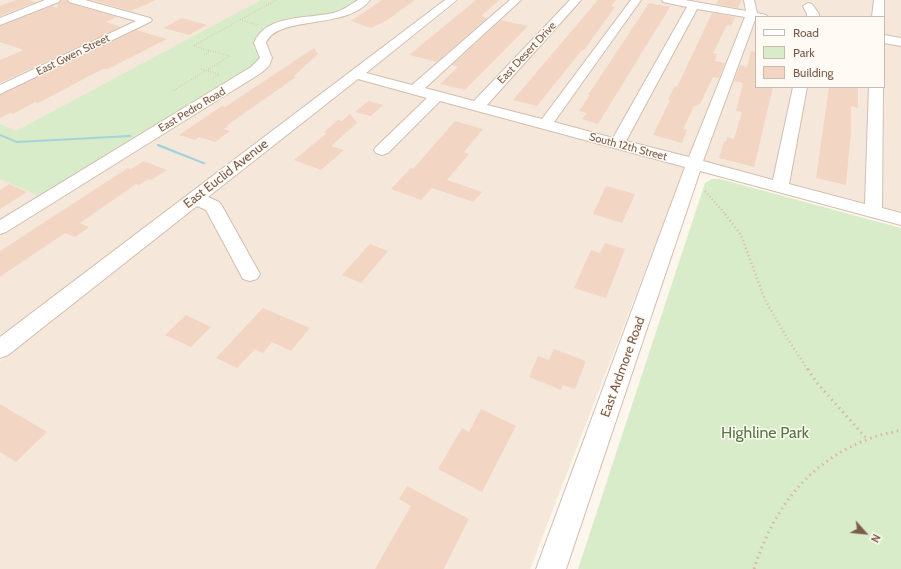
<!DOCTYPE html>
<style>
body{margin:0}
#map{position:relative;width:901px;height:569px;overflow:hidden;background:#fdf6ec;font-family:Cabin,sans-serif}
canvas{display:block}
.legend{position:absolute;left:755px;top:16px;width:130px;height:72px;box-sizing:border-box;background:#fffaf3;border:1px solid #cabbb1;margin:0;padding:5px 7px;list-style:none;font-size:12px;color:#7a5c4d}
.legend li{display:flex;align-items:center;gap:8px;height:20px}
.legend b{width:20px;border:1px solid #cabbb1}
.north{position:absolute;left:845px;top:513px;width:40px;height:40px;-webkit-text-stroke:3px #fffaf3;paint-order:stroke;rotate:117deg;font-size:11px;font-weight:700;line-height:16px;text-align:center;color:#7a5c4d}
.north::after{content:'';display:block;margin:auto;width:14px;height:18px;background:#7a5c4d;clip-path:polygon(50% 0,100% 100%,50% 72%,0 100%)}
</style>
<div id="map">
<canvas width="901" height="569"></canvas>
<ul class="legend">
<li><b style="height:5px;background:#fff"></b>Road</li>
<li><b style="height:11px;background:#d8ecc9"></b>Park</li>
<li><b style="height:11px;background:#f3d5c3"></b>Building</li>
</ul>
<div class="north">N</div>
</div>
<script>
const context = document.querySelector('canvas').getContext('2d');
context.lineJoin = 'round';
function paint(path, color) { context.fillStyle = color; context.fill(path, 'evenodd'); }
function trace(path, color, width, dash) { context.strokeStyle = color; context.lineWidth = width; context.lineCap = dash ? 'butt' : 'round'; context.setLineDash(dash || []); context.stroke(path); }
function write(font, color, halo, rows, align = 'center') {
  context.font = font + ' Cabin,sans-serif'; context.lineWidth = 3; context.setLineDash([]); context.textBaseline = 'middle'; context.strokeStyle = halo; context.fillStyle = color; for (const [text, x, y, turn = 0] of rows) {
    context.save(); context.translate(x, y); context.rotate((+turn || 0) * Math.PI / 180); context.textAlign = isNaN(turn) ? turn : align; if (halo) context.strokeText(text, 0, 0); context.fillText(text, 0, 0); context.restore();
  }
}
paint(new Path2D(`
 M0,0H452L0,349Z
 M460,0H901V212L689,157L530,569H0V361ZM756,17H884V87H756Z`), '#f5e8da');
paint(new Path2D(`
 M261,0H360L338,13L295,20L255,43L260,57L255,66L41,197L0,179V124L16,131Z
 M712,179H720L901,228V569H578L705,183Z`), '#d8ecc9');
paint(new Path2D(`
 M0,134L17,141L130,135L132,136L130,137L17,143L0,136Z
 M157,144H159L206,163L204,164H203L157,146Z`), '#a5d3da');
paint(new Path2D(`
 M16,0H29L36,2L0,16V6Z
 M61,0H67L69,3L117,17L106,22L121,27L0,83V60L24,50L0,42V26L52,6L57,8L58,4Z
 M91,0H156L131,11Z
 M382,0H415L387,20L371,28L351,21Z
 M476,0H499L481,16L487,18L437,62L409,55Z
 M598,0H616L611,6L615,7L584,50H582L537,106L513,100Z
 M718,0H742L738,8L716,4Z
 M649,3L670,7L598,124L582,119L587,113L579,111L590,95H588Z
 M712,13L735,17L731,26L727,25L713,53L717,54L715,61L725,63L719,78L713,77L700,104H699L697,106H694L683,129L687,130L682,143L653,135L670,100L668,99L675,86L677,87Z
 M182,18L207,25L189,35L163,28Z
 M501,20L528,26L465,90L440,84L458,67L452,65Z
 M136,30L167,39L108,69H104L95,73L38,103L35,102L13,114L10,113L0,118V95Z
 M314,48L318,54L294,76L296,77L226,126H228L224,129L230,131L215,142L199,137L195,140L179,135L222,106L225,107Z
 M751,51L756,52V87H773L754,167L719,158L724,141L726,142L727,137L734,139L742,112L736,111L743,83L734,81L740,65L747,67Z
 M829,87H858V108L851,106V132L846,185L816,178Z
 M368,101L383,105L371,116L355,112Z
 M350,114L357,123L331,146L344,150L321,170L294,160L327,133L324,132L338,120L342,121Z
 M455,121L483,129L464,152L469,154L447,180L482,192L473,202L432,188L421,200L391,189L411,168L413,169Z
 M143,161L167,170L151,180L148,179L139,185L136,184L80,223L89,227L75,237L65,233L0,277V251L128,168L131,169Z
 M9,184L27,192L0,209V190Z
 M606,186L635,194L622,223L593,214Z
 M605,243L625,249L606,298L574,288L591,250L600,253Z
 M370,244L388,251L361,283L342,275Z
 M263,308L310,328L291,351L272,342L263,353L255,349L237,368L216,358Z
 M186,315L211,327L191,347L165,335Z
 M554,349L586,361L575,389L563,385L561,390L529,377L538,356L549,360Z
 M0,404L47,432L16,462L0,452Z
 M481,409L516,426L482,492L438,469L462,428L469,432Z
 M407,486L469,519L444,569H375L411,506L399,499Z`), '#f3d5c3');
const minor = new Path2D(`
 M45,0H60L59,2L0,25V18Z
 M68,0H85L150,18L152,20L150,22L0,94V85L136,21L69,2Z
 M358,0H370C348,30 276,15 266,43L272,58L269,66L261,73L6,232L0,234V220L251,67L260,58L254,43C265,14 308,19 333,13C342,11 350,5 358,0Z
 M445,0H457L366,73L412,85L510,0H521L425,88L474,101L570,0H581L487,105L542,119L631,0H641L554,122L613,138L687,7L663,2L662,0H685L746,11L744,0H754L757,13L766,15L768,17H756L703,161L773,180L793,87H807L789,184L865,204L869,87H883L882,208L901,213V225L700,171L566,569H536L685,167L440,101L388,153L382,155L376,153L374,150L376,147L427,98L358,79L208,197L219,202L222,206L260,274L257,279L250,281L243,279L206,210L197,206L8,355L0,358V337ZM697,9L745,17L689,157L626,141Z
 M874,0H884V17H872Z
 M808,3L812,4L819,14V17H807V14L803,6Z
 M884,35L901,38V46L884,43Z`);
trace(minor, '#d1beb0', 2);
trace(new Path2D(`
 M240,20L258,25
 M204,55L210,51
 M201,69L219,74L212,79
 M174,90L230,56L193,46L276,0`), '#d9b8a5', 1.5, [0.5, 2]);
trace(new Path2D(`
 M705,191L726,215`), '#d9b8a5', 2, [1, 2.5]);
trace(new Path2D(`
 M725,214L741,235L765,300L787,338L808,370`), '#d9b8a5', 2.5, [1, 3]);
trace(new Path2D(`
 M808,369L817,383L867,439
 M754,569C774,507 809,461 871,438C881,434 891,433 901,430`), '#d9b8a5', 3, [1.5, 4]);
paint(minor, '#fff');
write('11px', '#7a5c4d', '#fffaf3', [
 ["East Desert Drive",527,53,-47],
 ["East Gwen Street",73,55,-26],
 ["East Pedro Road",192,110,-31],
 ["South 12th Street",628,147,15]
]);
write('13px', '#7a5c4d', '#fffaf3', [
 ["East Euclid Avenue",226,174,-38],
 ["East Ardmore Road",623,367,-70]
]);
write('16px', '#537a41', '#fffaf3', [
 ["Highline Park",765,433]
]);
</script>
